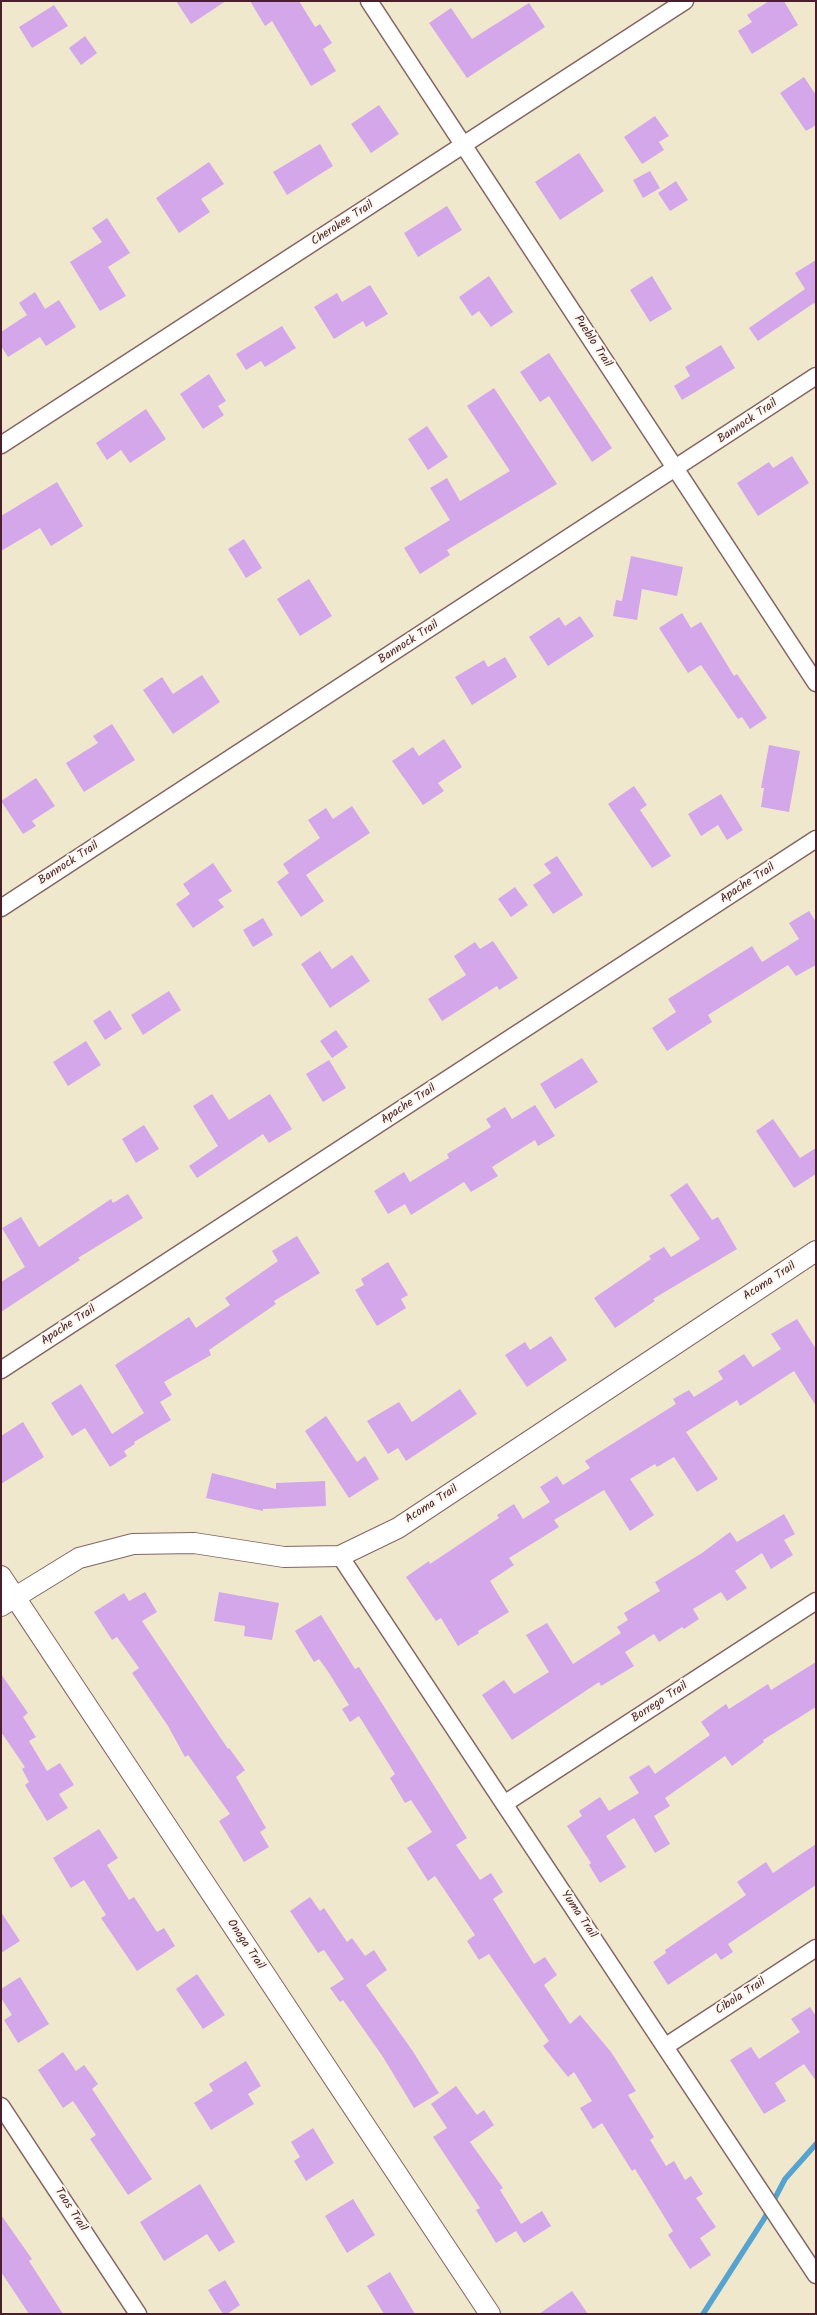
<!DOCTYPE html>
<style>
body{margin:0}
#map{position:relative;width:817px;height:2315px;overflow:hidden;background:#efe8cd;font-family:Kalam,sans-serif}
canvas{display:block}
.frame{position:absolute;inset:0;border:2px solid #4a1f2b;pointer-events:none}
</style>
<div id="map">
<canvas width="817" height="2315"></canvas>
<div class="frame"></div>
</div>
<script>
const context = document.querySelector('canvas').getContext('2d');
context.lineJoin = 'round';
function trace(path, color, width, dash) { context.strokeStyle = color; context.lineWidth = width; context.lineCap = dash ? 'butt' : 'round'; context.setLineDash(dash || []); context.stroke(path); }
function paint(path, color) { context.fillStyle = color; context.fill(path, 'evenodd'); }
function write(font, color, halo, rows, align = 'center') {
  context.font = font + ' Kalam,sans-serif'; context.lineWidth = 4; context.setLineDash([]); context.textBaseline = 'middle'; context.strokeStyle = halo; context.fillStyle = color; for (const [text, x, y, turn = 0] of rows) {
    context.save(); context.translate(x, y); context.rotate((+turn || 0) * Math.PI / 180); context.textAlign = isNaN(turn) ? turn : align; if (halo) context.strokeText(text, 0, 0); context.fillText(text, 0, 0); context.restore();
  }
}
trace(new Path2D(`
 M703,2314L764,2219L785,2179L816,2144`), '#56a3cf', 5.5);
paint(new Path2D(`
 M176,1H226L191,24Z
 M250,1H299L315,27L320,24L332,43L323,49L336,71L311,86L272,21L265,26Z
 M769,1H784L798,25L752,54L738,31L752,22L747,15Z
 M529,3L545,27L467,78L429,23L451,8L472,39Z
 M54,5L68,26L32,48L19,27Z
 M85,36L97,53L81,65L69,48Z
 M804,77L816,95V125L806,131L780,93Z
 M379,105L399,134L371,153L351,124Z
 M655,116L669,136L659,142L664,150L642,164L624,137Z
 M320,144L333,166L287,195L273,172Z
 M579,153L604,191L560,220L535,182Z
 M209,162L224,184L201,199L210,212L179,233L156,198Z
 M650,171L660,188L643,198L633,180Z
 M676,181L688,200L670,211L658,193Z
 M447,206L462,230L418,257L404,233Z
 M107,218L130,253L108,267L126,296L100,311L70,262L102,242L92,228Z
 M816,260V306L814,303L758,341L749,328L805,289L795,273Z
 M489,276L513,312L491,327L479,311L472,316L459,297Z
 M652,276L672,309L650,322L630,290Z
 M370,285L388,314L366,327L363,321L334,339L314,307L337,293L342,302Z
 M35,292L45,309L59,300L76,327L46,346L40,337L8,357L1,346V332L27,315L19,303Z
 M282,326L296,348L265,367L261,361L246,370L236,354Z
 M721,345L735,368L682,400L674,386L690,376L685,367Z
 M549,353L612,448L592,462L549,396L540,402L520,372Z
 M209,374L226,401L218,406L224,415L203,429L180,394Z
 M494,388L557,484L447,550L450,555L420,574L404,548L450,520L430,488L447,478L460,501L510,471L467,406Z
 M146,409L166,439L130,463L121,450L107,460L96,443Z
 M427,426L448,457L428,470L408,439Z
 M792,456L809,483L758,516L737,483L769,462L773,468Z
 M57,482L83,526L51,546L40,528L1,551V516Z
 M244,539L262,568L246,578L228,549Z
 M631,556L683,567L677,596L642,589L637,620L613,616L616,600L622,601Z
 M309,579L332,616L300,636L277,599Z
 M682,613L691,628L701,622L734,676L737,674L767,718L750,729L742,717L738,719L701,665L688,673L659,628Z
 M580,616L594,636L548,666L529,637L559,617L565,626Z
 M505,657L517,677L472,705L455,677L484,660L488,667Z
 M202,675L220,702L173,734L143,690L162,677L173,694Z
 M112,724L135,760L84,792L66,763L98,743L93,736Z
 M444,739L462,767L438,783L444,791L423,805L392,761L413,747L419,756Z
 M769,745L800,751L789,812L761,807L764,788H761Z
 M36,778L55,806L32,821L36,826L23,834L1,801Z
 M634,786L647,805L640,810L671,856L652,868L608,804Z
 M721,794L743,830L727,840L718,825L701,836L688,814Z
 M352,806L370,833L306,875L324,901L301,917L277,882L289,873L283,864L320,838L308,820L326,808L333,819Z
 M557,856L583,895L553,914L533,885L551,873L544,864Z
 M213,863L232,891L218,900L224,907L193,928L176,904L190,894L183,884Z
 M515,887L528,905L511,917L498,899Z
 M809,911L816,922V965L796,976L788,965L708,1015L712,1022L667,1051L652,1028L676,1012L668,999L752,946L762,962L799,939L789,923Z
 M263,918L273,935L253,947L243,930Z
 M493,941L518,978L499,990L497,986L442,1021L428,999L466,975L454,956L475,942L480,949Z
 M320,951L332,969L352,955L370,981L330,1008L301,964Z
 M169,991L181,1010L143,1035L131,1015Z
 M110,1010L122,1029L105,1040L93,1021Z
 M336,1030L348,1047L332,1058L320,1041Z
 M86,1041L101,1065L68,1086L53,1062Z
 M582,1058L598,1082L555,1109L540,1084Z
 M329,1060L346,1088L323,1102L306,1074Z
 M212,1094L229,1120L270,1094L292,1129L269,1143L263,1134L197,1178L189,1166L218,1146L193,1106Z
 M535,1105L555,1136L538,1146L535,1140L492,1167L498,1176L471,1192L464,1182L411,1215L405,1204L388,1214L374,1191L404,1172L410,1182L449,1158L447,1154L491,1127L486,1119L505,1107L512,1119Z
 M773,1119L800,1158L816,1148V1174L794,1188L756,1131Z
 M144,1125L159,1149L136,1163L122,1139Z
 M687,1183L712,1220L718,1217L737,1249L653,1299L655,1301L615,1328L594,1298L651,1259L649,1256L664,1247L671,1257L700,1239L670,1195Z
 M128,1194L143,1218L78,1258L80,1260L1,1312V1282L25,1267L2,1228L21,1217L39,1247L111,1199L113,1203Z
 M297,1236L320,1273L274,1301L276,1304L209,1350L211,1355L164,1382L172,1395L160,1402L171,1420L134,1442L135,1444L124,1451L127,1456L110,1467L85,1428L72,1436L51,1403L81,1384L112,1434L144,1413L115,1365L189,1317L196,1328L230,1305L225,1298L278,1261L272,1251Z
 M388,1262L408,1295L401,1299L406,1308L377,1326L355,1290L364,1285L361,1279Z
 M797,1319L816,1349V1406L794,1371L740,1406L737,1400L686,1432L718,1479L697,1492L674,1457L657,1467L655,1464L630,1479L654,1515L630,1531L604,1490L554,1520L559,1527L509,1558L514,1565L490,1581L509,1612L478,1631L479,1633L458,1646L441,1618L436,1621L406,1577L429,1561L430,1564L499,1518L497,1515L514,1504L523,1519L550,1502L540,1487L557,1476L563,1485L590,1468L585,1461L676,1404L673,1399L689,1390L694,1397L723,1379L718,1371L744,1354L753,1367L781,1349L771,1334Z
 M551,1336L567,1360L527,1387L505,1355L525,1342L530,1350Z
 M460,1389L477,1414L406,1461L398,1448L388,1454L367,1421L399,1402L412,1422Z
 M326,1416L357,1462L365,1456L379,1479L349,1498L305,1431Z
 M23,1422L44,1457L1,1484V1436Z
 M212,1473L276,1489V1483L325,1481L326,1506L263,1509V1511L206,1498Z
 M784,1514L795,1534L784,1540L793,1555L771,1569L762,1553L735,1571L747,1588L727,1601L721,1592L693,1609L699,1619L684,1629L682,1627L659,1642L654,1634L625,1652L634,1666L601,1686L599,1682L512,1740L482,1695L504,1680L514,1694L549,1672L526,1635L547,1623L573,1664L621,1633L617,1627L628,1620L624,1613L660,1591L655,1582L702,1553L730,1532L737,1542Z
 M145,1592L157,1612L142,1621L228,1749L229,1748L245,1770L236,1777L266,1828L260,1832L269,1847L244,1862L219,1821L230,1814L188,1755L185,1757L168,1726L132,1673L139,1668L117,1637L112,1640L94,1612L124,1593L129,1601Z
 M219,1592L279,1603L272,1640L244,1636L245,1626L214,1621Z
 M321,1615L355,1669L359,1667L467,1838L456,1845L480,1880L491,1873L503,1892L493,1899L534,1964L545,1957L557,1975L544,1985L570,2024L580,2015L611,2052L636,2091L628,2095L654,2137L650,2140L666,2166L674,2161L685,2180L691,2176L703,2194L696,2198L716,2227L700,2238L711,2255L690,2269L668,2235L673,2231L635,2169L632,2171L602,2123L593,2129L580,2108L592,2101L574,2072L568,2077L543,2046L549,2041L489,1954L479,1960L467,1941L475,1935L435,1876L428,1881L407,1848L432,1832L411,1800L405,1803L390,1778L395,1774L359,1716L350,1722L342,1709L349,1705L327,1670L319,1659L314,1662L295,1631Z
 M816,1662V1707L763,1740L764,1742L732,1766L725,1756L665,1798L670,1806L654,1816L670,1844L655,1853L634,1818L606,1836L626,1867L600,1883L589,1865L591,1863L567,1826L582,1816L579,1811L600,1797L609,1811L639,1793L629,1777L649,1765L655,1774L710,1735L701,1722L726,1704L729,1709L768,1684L771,1690Z
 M1,1674L28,1713L23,1717L36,1737L29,1741L47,1771L60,1763L74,1785L59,1794L68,1808L47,1821L25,1785L29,1782L22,1769L25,1767L1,1732Z
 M99,1829L118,1858L107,1865L129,1900L134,1897L157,1932L164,1928L175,1946L137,1971L101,1918L106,1915L84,1880L71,1888L53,1858Z
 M816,1844V1885L728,1944L733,1952L721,1960L716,1953L668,1985L653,1962L666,1953L665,1950L746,1895L737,1882L766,1862L773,1873Z
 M310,1897L320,1911L324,1908L347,1942L352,1938L365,1956L374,1950L387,1970L366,1985L412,2050L439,2093L414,2108L383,2057L343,2000L340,2002L330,1988L344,1979L324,1950L318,1953L290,1911Z
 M1,1912L20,1941L1,1953Z
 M197,1974L225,2015L203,2029L176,1989Z
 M20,1977L49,2024L18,2043L4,2020L12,2015L1,1998V1989Z
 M810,2007L816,2016V2081L804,2064L775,2083L786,2101L764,2114L730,2060L751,2047L759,2059L800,2032L791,2019Z
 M63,2052L76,2071L84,2065L98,2084L92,2089L152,2179L128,2195L90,2139L96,2135L73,2101L63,2108L38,2070Z
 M246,2061L261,2086L248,2094L254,2104L211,2130L194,2103L213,2091L209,2084Z
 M456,2086L477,2115L484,2110L494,2125L470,2142L503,2188L500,2190L521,2224L542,2211L551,2226L524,2243L516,2231L496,2243L476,2210L480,2208L433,2137L447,2128L431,2104Z
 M313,2128L334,2163L306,2181L294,2161L300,2157L291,2142Z
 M200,2184L235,2242L219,2252L207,2234L164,2261L140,2222Z
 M353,2199L375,2235L347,2253L325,2216Z
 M1,2215L32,2259L29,2261L63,2314H29L1,2272Z
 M390,2272L415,2314H384L367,2286Z
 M225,2280L240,2305L227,2314H223L208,2290Z
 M572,2291L588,2314H539Z`), '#d4a7eb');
const minor = new Path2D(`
 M369,1L816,683
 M1,445L685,1
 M1,908L816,376
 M1,1370L816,839
 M340,1556L816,2275
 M504,1804L816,1601
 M666,2046L816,1948
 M1,2106L138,2314`);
const tertiary = new Path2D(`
 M1,1576L490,2314
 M1,1606L79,1558L133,1544L194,1543L284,1557L340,1556L398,1528L816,1251`);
trace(minor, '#846564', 19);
trace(tertiary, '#846564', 22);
trace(minor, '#fff', 16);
trace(tertiary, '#fff', 20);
write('12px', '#4a1f2b', '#fbf7ec', [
 ["Cherokee Trail",343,224,-33],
 ["Pueblo Trail",592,342,57],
 ["Bannock Trail",748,422,-34],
 ["Bannock Trail",409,643,-33],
 ["Bannock Trail",69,864,-33],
 ["Apache Trail",748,884,-33],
 ["Apache Trail",409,1105,-33],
 ["Acoma Trail",770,1282,-33],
 ["Apache Trail",69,1326,-33],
 ["Acoma Trail",432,1505,-33],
 ["Borrego Trail",660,1703,-33],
 ["Yuma Trail",578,1915,56],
 ["Onaga Trail",245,1945,56],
 ["Cibola Trail",741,1997,-33],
 ["Taos Trail",70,2210,57]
]);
</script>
